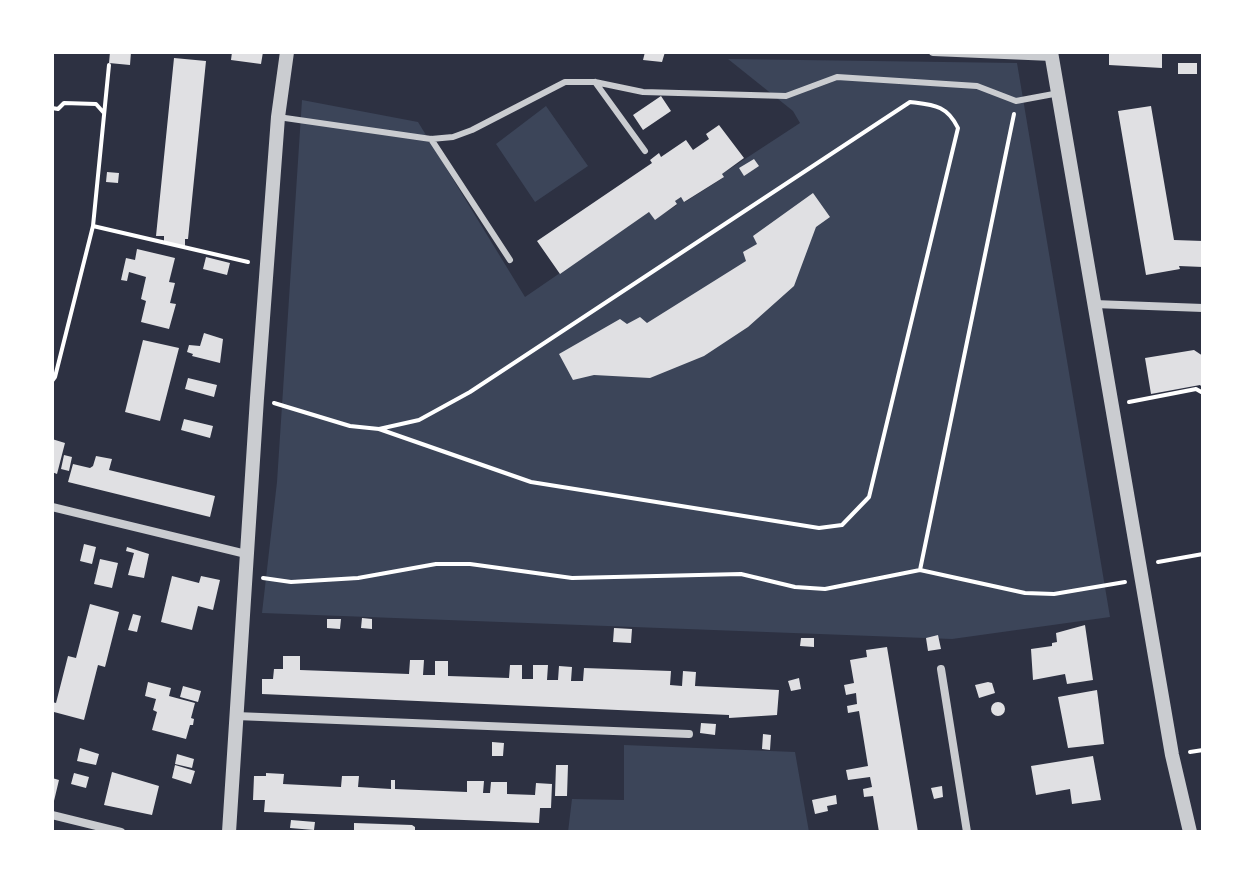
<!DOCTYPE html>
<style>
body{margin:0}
#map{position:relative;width:1255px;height:884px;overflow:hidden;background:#2d3142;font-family:Jost,sans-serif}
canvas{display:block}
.frame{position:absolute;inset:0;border:54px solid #fff;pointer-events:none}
</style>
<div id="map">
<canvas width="1255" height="884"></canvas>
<div class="frame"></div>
</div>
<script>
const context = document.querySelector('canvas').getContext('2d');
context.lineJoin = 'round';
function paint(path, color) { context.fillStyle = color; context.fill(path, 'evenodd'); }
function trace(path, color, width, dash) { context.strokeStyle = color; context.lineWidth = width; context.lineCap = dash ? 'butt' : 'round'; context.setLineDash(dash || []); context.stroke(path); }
paint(new Path2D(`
 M728,59L1017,63L1110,617L952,639L262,613L277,482L302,100L418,122L525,297L649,212L655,219L677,205L675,201L681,197L685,202L723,178L722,174L800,123L793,111Z
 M546,106L588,166L535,202L496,144Z
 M624,745L795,752L809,832H568L572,799L624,800Z`), '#3c4559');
paint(new Path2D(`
 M110,52H131L130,65L109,63Z
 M232,52H263L261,64L231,60Z
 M645,52H665L662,62L643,60Z
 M1109,52H1162V68L1109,65Z
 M174,58L206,61L188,239H185V246L164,242V236H156Z
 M1178,63H1197V74H1178Z
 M661,96L671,111L643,130L633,115Z
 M1151,106L1174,240L1203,241V267L1179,266L1180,269L1146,275L1118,111Z
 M719,125L744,158L722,174L724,177L684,202L681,197L675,201L677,204L655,220L649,212L560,274L537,241L652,163L650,160L659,153L661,157L686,140L693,150L709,139L706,134Z
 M754,159L759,166L744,176L739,168Z
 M107,172L119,173L118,183L106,182Z
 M813,193L830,217L816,227L794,286L748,327L704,356L650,378L594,375L573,380L559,354L620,319L627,324L640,317L647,323L746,261L743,252L757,244L753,236Z
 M137,249L175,258L169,282L175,283L170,303L176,304L169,329L141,322L146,301L141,299L146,277L129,272L127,281L121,280L126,258L135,260Z
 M206,257L230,263L227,275L203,269Z
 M204,333L223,339L220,363L192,356L193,354L187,352L189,345L200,346Z
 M143,340L179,348L160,421L125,412Z
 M1194,350L1203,356V388L1200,385L1151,394L1145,358Z
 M188,378L217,385L214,397L185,389Z
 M184,419L213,426L210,438L181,430Z
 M52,439L65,443L57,474L52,472Z
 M64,455L72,457L69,471L61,469Z
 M96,456L112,459L109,470L215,496L210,517L68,482L73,464L90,468L93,466Z
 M84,544L96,547L92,564L80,561Z
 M127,547L149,554L144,578L128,575L134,553L126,551Z
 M100,559L118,563L112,588L94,584Z
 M172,576L199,583L201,576L220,580L213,610L198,606L192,630L161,622Z
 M90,604L119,612L105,667L98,665L84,720L54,712L52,718V702L56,703L68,656L76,658Z
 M133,614L141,616L137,632L128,630Z
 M362,618L372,619V629L361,628Z
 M327,619H341L340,629L327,628Z
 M1085,625L1093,680L1067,684L1065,674L1033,680L1031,649L1052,646V643L1057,642L1056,633Z
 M614,628L632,629L631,643L613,642Z
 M938,635L941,649L928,651L926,638Z
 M801,638H814V647L800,646Z
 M887,647L918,832H879L873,796L864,797L863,789L872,787L870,777L848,780L846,770L868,766L859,711L848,713L847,706L857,704L856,693L846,695L844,685L854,683L850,660L867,657L866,650Z
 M283,656H300V670L409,674L410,660H424L423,675H435V661H448V676L509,678L510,665H522V679H533V665H548L547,680H558L559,666L572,667L571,681H583L584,668L671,671L670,685L682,686L683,671L696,672L695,686L779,690L777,715L729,718V715L262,694V679H273L274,669H283Z
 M799,678L801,689L791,691L788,681Z
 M148,682L171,688L169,696L195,703L191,718L194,719L193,725H190L186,739L152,730L157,712L153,710L156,699L145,696Z
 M988,682L992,683L995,693L979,698L975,685Z
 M183,686L201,691L198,702L180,697Z
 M1097,690L1104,744L1068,748L1058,697Z
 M991 709a7 7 0 1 1 14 0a7 7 0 1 1-14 0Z
 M701,723L716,724L715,735L700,733Z
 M763,734L771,735L770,750L762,749Z
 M492,742L504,743L503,756H492Z
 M80,748L99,754L96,765L77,761Z
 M177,754L194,759L192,768L175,764Z
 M1093,756L1101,800L1072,804L1070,789L1036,795L1031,766Z
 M175,765L195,771L191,784L172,778Z
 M556,765H568L567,796H555Z
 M112,772L159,786L152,815L104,805Z
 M74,773L89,777L86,788L71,784Z
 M266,773L284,774L283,784L341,787L342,776H359L358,787L391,789V780H395V789L467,792V781H484L483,793H490L491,782H507V794L535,795L536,783L552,784L551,808H540L539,823L264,812L265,800H253L254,776H266Z
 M52,778L59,780L53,805L52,804Z
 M942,786L943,797L934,799L931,788Z
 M836,795L837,804L827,806L828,811L815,814L812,800Z
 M291,820L315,822L314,830L290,828Z
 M354,823L412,825L415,827V832H354Z`), '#e0e0e3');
trace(new Path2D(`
 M109,65L93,226L248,262
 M52,108L58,109L64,103L96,104L104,113
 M52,381L55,377L93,226
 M1129,402L1196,389L1203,393
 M274,403L350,426L379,429L531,482L819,528L842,525L869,497L958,128C947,105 934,105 910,102L470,392L419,420L379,429
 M1158,562L1203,554
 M920,570L1014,114
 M263,578L291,582L358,578L436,564H470L572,578L741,574L795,587L825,589L920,570L1025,593L1054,594L1125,582
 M1190,752L1203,750`), '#fff', 4);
trace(new Path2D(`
 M595,82L645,151
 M278,117L431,139L453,137L472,130L565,82H595L643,92L786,96L837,77L977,86L1016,101L1059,93
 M431,139L510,260`), '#caccd0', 6);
trace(new Path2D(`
 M933,52L1052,57
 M1094,304L1203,308
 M52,507L246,554
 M941,669L967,832
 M236,716L689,734
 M52,815L121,832`), '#caccd0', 8);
trace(new Path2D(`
 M1051,52L1172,755L1190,832
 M229,832L257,398L278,117L287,52`), '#caccd0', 14);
</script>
